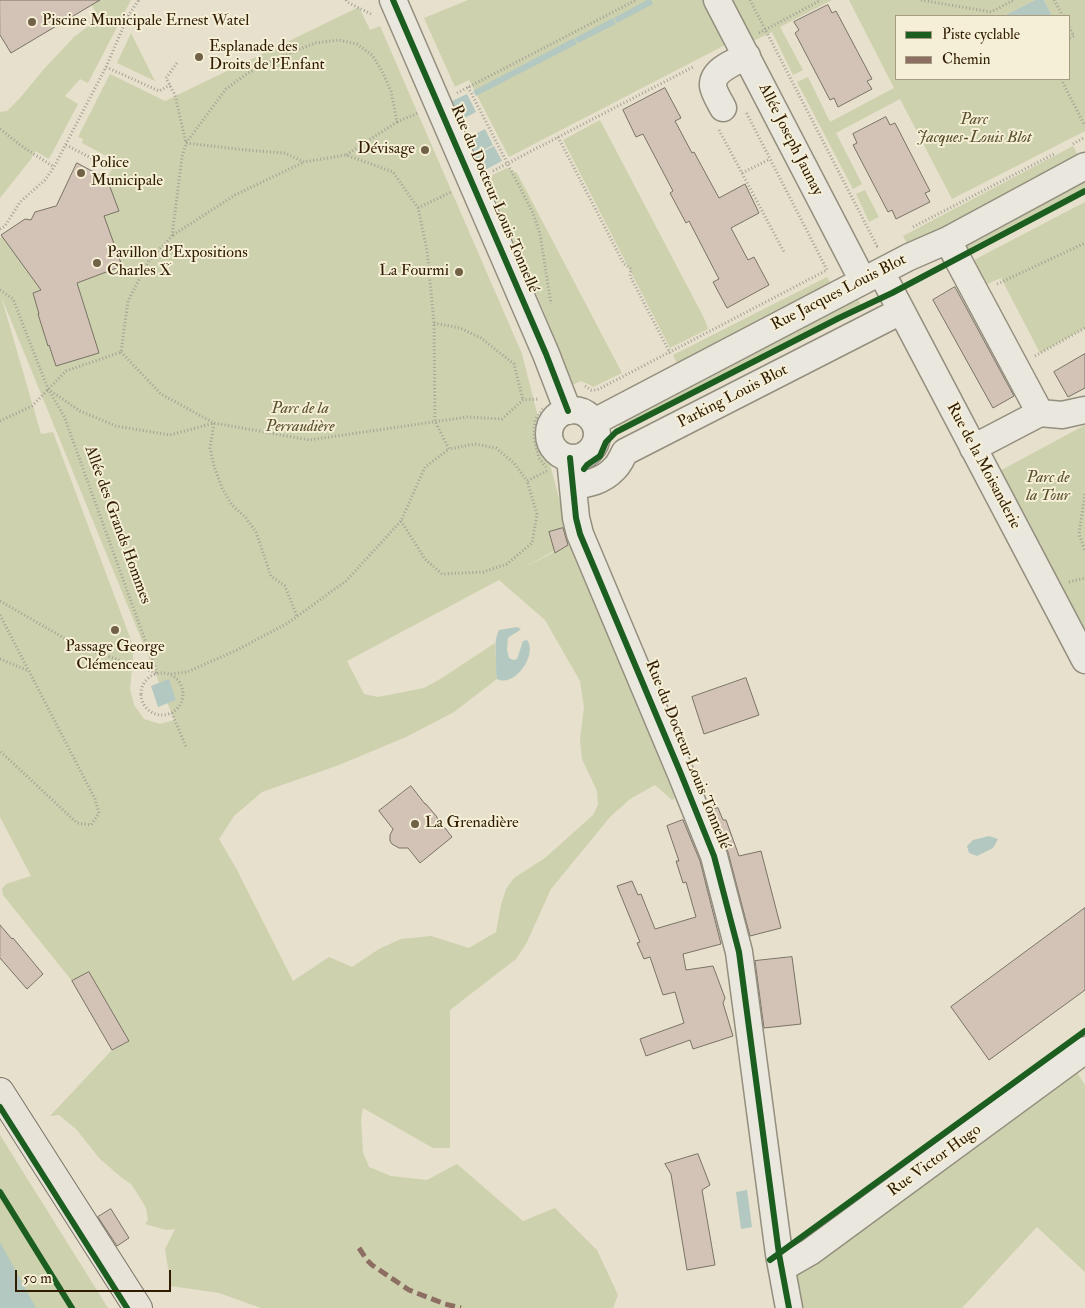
<!DOCTYPE html>
<meta charset="utf-8">
<style>
body{margin:0}
#map{position:relative;width:1085px;height:1308px;overflow:hidden;background:#e6e0cc;font-family:"IM FELL Double Pica",serif}
canvas{display:block}
.legend{position:absolute;left:895px;top:15px;width:175px;height:65px;box-sizing:border-box;background:#f5efd7;border:1px solid #a69b81;margin:0;padding:6px 9px;list-style:none;font-size:15px;color:#301c00}
.legend li{display:flex;align-items:center;gap:10px;height:25px}
.legend b{width:25px;border:1px solid #a69b81}
.scale{position:absolute;left:15px;top:1270px;width:156px;height:22px;box-sizing:border-box;border:2px solid #301c00;border-top:0;padding-left:6px;font-size:15px;line-height:18px;white-space:nowrap;color:#301c00;-webkit-text-stroke:4px #f5efd7;paint-order:stroke}
</style>
<div id="map">
<canvas width="1085" height="1308"></canvas>
<ul class="legend">
<li><b style="height:6px;background:#1b5e20"></b>Piste cyclable</li>
<li><b style="height:6px;background:#8d6e63"></b>Chemin</li>
</ul>
<div class="scale">50 m</div>
</div>
<script>
const context = document.querySelector('canvas').getContext('2d');
context.lineJoin = 'round';
function paint(path, color) { context.fillStyle = color; context.fill(path, 'evenodd'); }
function trace(path, color, width, dash) { context.strokeStyle = color; context.lineWidth = width; context.lineCap = dash ? 'butt' : 'round'; context.setLineDash(dash || []); context.stroke(path); }
function write(font, color, halo, rows, align = 'center') {
  context.font = font + ' "IM FELL Double Pica",serif'; context.lineWidth = 4; context.setLineDash([]); context.textBaseline = 'middle'; context.strokeStyle = halo; context.fillStyle = color; for (const [text, x, y, turn = 0] of rows) {
    context.save(); context.translate(x, y); context.rotate((+turn || 0) * Math.PI / 180); context.textAlign = isNaN(turn) ? turn : align; if (halo) context.strokeText(text, 0, 0); context.fillText(text, 0, 0); context.restore();
  }
}
paint(new Path2D(`
 M89,0H131L88,83L80,79L65,96L78,104L49,159L35,151L31,159L0,198V112L7,111L20,98L44,69L74,37L99,18Z
 M468,0H704L727,44L509,157L469,80L455,87L424,18Z
 M727,0H832L780,27L803,70L793,75L772,32L749,43Z
 M849,0H1035L1006,15L1007,16H896V79H1069V16H1052L1044,0H1085V131L952,199L900,99L836,133L862,184L853,189L797,82L808,77L830,122L894,88Z
 M359,7L370,30L380,26L522,354L570,542L521,569L572,543L675,798L672,800L655,785L630,799L610,817L551,889L526,944L516,959L450,1010V1148H433L363,1108L361,1120L363,1152L369,1167L391,1176L427,1180L457,1164L523,1221L555,1208L597,1250L618,1295L613,1308H261L219,1293L171,1286L165,1249L175,1229L166,1230L145,1224L148,1220L146,1208L139,1196L131,1184L121,1177L100,1159L76,1129L59,1115L50,1116L112,1050L128,1041L89,972L72,981L3,895L2,889L6,884L31,876L0,817V238L106,181L116,161L82,143L83,139L78,137L110,74L165,101ZM1,296L174,719V720L160,724L144,719L134,705L130,689L134,648L53,432L41,434ZM499,580L545,620L580,681L584,707L580,739L582,759L597,791L598,805L593,815L545,858L514,878L506,889L501,905L496,932L469,948L431,936L401,939L379,949L352,967L329,957L293,981L237,870L219,839L234,816L262,792L339,765L406,737L454,712L497,679L495,643L442,678L424,688L378,697L364,694L347,661Z
 M131,33L155,81L117,63Z
 M600,120L704,318L708,329L670,348L563,140Z
 M1073,146L1079,157L908,245L903,236Z
 M507,168L517,173L622,373L593,387L588,384L581,381L572,385L544,312L486,178Z
 M1085,177V188L966,250V244Z
 M865,190L879,217L869,222L856,194Z
 M1085,202V328L1040,353L1001,278L985,285L974,260Z
 M827,277L832,285L678,366L673,355Z
 M857,298L861,305L620,428L616,420Z
 M1085,425V639L996,473Z
 M1070,1062L1085,1085V1272L1037,1227L962,1308H803L796,1269Z
 M0,1135L108,1308H0Z`), '#cdd1ad');
paint(new Path2D(`
 M647,0H651L653,4L617,23L614,18Z
 M1035,0H1044L1052,16H1007L1006,15Z
 M613,18L616,24L578,43L575,38Z
 M574,38L577,44L476,96L473,91Z
 M467,94L476,112L461,120L452,101Z
 M485,129L493,145L476,154L468,138Z
 M494,146L502,161L483,171L476,155Z
 M517,627L521,629C517,633 512,634 508,638L507,650L509,658L513,660L517,659L523,641L527,640C538,654 515,688 497,679C496,672 496,666 496,658C496,648 494,640 499,630Z
 M169,679L176,700L158,707L151,686Z
 M989,836L998,839L993,848L977,856L969,853L967,846L973,840Z
 M747,1190L752,1227L741,1229L736,1192Z
 M0,1242L36,1308H0Z`), '#b4c8c2');
const building = new Path2D(`
 M0,0H100L11,53L0,35Z
 M828,5L832,13L836,11L872,79L867,81L872,89L838,107L834,98L830,100L795,33L799,30L794,22Z
 M665,88L681,118L675,121L692,153L694,152L719,198L745,184L759,213L731,228L748,260L754,257L769,285L727,308L713,282L719,279L689,221L686,223L670,193L673,191L643,134L636,137L623,110Z
 M886,117L890,125L895,123L930,191L925,193L930,202L896,219L892,210L888,212L853,145L857,143L853,134Z
 M77,163L107,179L119,211L104,216L122,266L77,283L99,353L56,366L49,345L48,346L38,314H39L33,293L41,290L1,235L25,219L31,220L35,212L56,206Z
 M955,287L1014,396L993,408L933,300Z
 M1085,354V388L1068,397L1054,372Z
 M563,528L568,545L555,553L549,532Z
 M746,678L759,715L704,734L692,697Z
 M411,786L425,804H426L437,817V818L452,837L420,863L408,848H399L392,844L390,841V835L393,829L379,811Z
 M718,808L723,820H726L739,856L761,851L781,928L750,936L728,852L712,810Z
 M683,820L700,861L721,944L683,954L686,970L713,966L725,998L723,1003L733,1036L693,1049L690,1040L646,1056L640,1039L684,1023L675,992L663,995L650,957L644,959L637,943L640,942L617,886L632,881L638,895L641,894L655,929L696,917L686,882L683,883L676,861H679L667,826Z
 M1085,908V990L989,1060L951,1007Z
 M0,925L12,939L13,938L43,974L27,989L0,958Z
 M792,957L801,1024L764,1028L755,961Z
 M89,972L129,1041L112,1050L72,981Z
 M698,1154L710,1185L702,1190L715,1265L687,1270L671,1174L665,1164Z
 M111,1209L129,1238L117,1246L98,1217Z`);
paint(building, '#d3c3b7');
trace(building, '#797365', 1);
const minor = new Path2D(`
 M393,0L546,354L568,411
 M717,0L863,281
 M723,108C720,102 714,93 713,86C712,70 735,62 747,56
 M948,240L957,258L1040,413
 M881,272L1085,660
 M549 434a24 24 0 1 1 48 0a24 24 0 1 1-48 0Z
 M594,422L863,281L909,257L948,240L1085,166
 M973,448L1040,413L1062,415L1085,410
 M570,458L576,518L580,534L681,774L714,856L739,952L779,1254L789,1308
 M573,486C588,484 603,481 614,469C619,465 622,457 625,452L901,311
 M782,1268L810,1252L1085,1050`);
const major = new Path2D(`
 M0,1092L138,1308`);
trace(minor, '#948e7f', 29);
trace(major, '#797365', 30);
trace(new Path2D(`
 M346,0L347,2L373,15
 M750,0L877,246L879,245
 M921,0L991,12L1014,0
 M1054,0L1063,16
 M128,16L138,1L137,0
 M1069,27L1074,36L1069,38
 M759,33L821,0
 M177,63L166,78L175,95L186,143L245,150L285,153L304,162L346,155
 M106,67L128,16L147,23
 M1061,79L1085,126
 M468,87L533,213L540,234L551,304
 M457,93L636,0
 M397,122L418,113
 M0,129L23,147L54,167
 M719,130L784,252
 M558,137L624,264L631,269L630,276L670,353
 M1073,144L1085,137
 M66,145L103,164
 M493,171L693,67
 M742,173L770,159
 M418,208L451,192
 M913,227L1054,154
 M0,229L5,226L20,202L45,180L54,167L106,67L159,91L170,85
 M173,235L235,195L304,162
 M997,284L1085,243
 M0,290L13,299L48,389L64,416L157,673
 M434,323L460,328L481,338L514,364L523,400
 M121,352L161,394L214,423L210,448L214,466L222,488L232,505L246,518L256,532L271,576L285,586L297,616
 M1035,356L1085,328
 M585,386L591,390H597L827,270L746,112
 M48,389L80,411L116,426L170,435L214,423L309,440L467,417L502,419L523,400L539,399
 M543,409L535,420L534,439L539,458L546,467
 M0,421L32,406L66,371L121,352L128,301L148,262L172,236L182,157L186,143L226,89L248,73L283,56L315,43L339,40L357,44L372,55L382,71L391,91L397,122L346,155L393,172L418,208L427,250L434,323L435,421L449,449L475,444L496,448L514,463L527,481
 M1085,494L1079,534L1085,551
 M401,521L425,559L442,574L483,572L507,564L532,543L537,514L527,481L547,471
 M1069,582L1085,578
 M0,601L78,646L156,673
 M0,615L95,799L99,813L91,825L77,823L0,751
 M0,659L29,671
 M141 694a21 21 0 1 1 42 0a21 21 0 1 1-42 0Z
 M171,674L187,672L237,650L288,623L346,581L401,521L425,467L449,449
 M172,713L186,747
 M0,1192L72,1308`), '#a5a196', 3, [1, 2.5]);
trace(minor, '#eae8de', 26);
trace(major, '#e7e3d9', 28);
trace(new Path2D(`
 M359,1248L367,1260L372,1265L409,1290L445,1304L461,1308`), '#8d6e63', 5, [10, 5]);
trace(new Path2D(`
 M393,0L546,354L568,411
 M570,458L576,518L580,534L681,774L714,856L739,952L779,1254L789,1308
 M584,469L587,465L600,456L606,442L616,432L839,318L892,293L1085,191
 M0,1107L127,1308
 M0,1192L72,1308
 M770,1260L1085,1031`), '#1b5e20', 6);
for (const [x, y, r, color] of [
 [32,22,5,"#706147"],
 [199,57,5,"#706147"],
 [425,150,5,"#706147"],
 [81,173,5,"#706147"],
 [97,263,5,"#706147"],
 [459,272,5,"#706147"],
 [115,630,5,"#706147"],
 [415,824,5,"#706147"]
]) { const dot = new Path2D(); dot.arc(x, y, r, 0, 2 * Math.PI); context.fillStyle = color; context.fill(dot); trace(dot, '#f5efd7', 2); }
write('16px', '#301c00', '#f5efd7', [
 ["Piscine Municipale Ernest Watel",42,22],
 ["Esplanade des",209,48],
 ["Droits de l'Enfant",209,66],
 ["Dévisage",415,150,"right"],
 ["Police",91,164],
 ["Municipale",91,182],
 ["Pavillon d'Expositions",107,254],
 ["Charles X",107,272],
 ["La Fourmi",449,272,"right"],
 ["Passage George",115,648,"center"],
 ["Clémenceau",115,666,"center"],
 ["La Grenadière",425,824]
], 'left');
write('italic 16px', '#594f2c', '#f5efd7', [
 ["Parc",974,121],
 ["Jacques-Louis Blot",974,139],
 ["Parc de la",300,410],
 ["Perraudière",300,428],
 ["Parc de",1048,479],
 ["la Tour",1048,497]
]);
write('16px', '#301c00', '#f5efd7', [
 ["Allée Joseph Jaunay",790,140,63],
 ["Rue du Docteur Louis Tonnellé",494,199,67],
 ["Rue Jacques Louis Blot",839,293,-27],
 ["Parking Louis Blot",733,397,-27],
 ["Rue de la Moisanderie",983,466,62],
 ["Allée des Grands Hommes",117,525,70],
 ["Rue du Docteur Louis Tonnellé",687,755,68],
 ["Rue Victor Hugo",935,1161,-36]
]);
</script>
